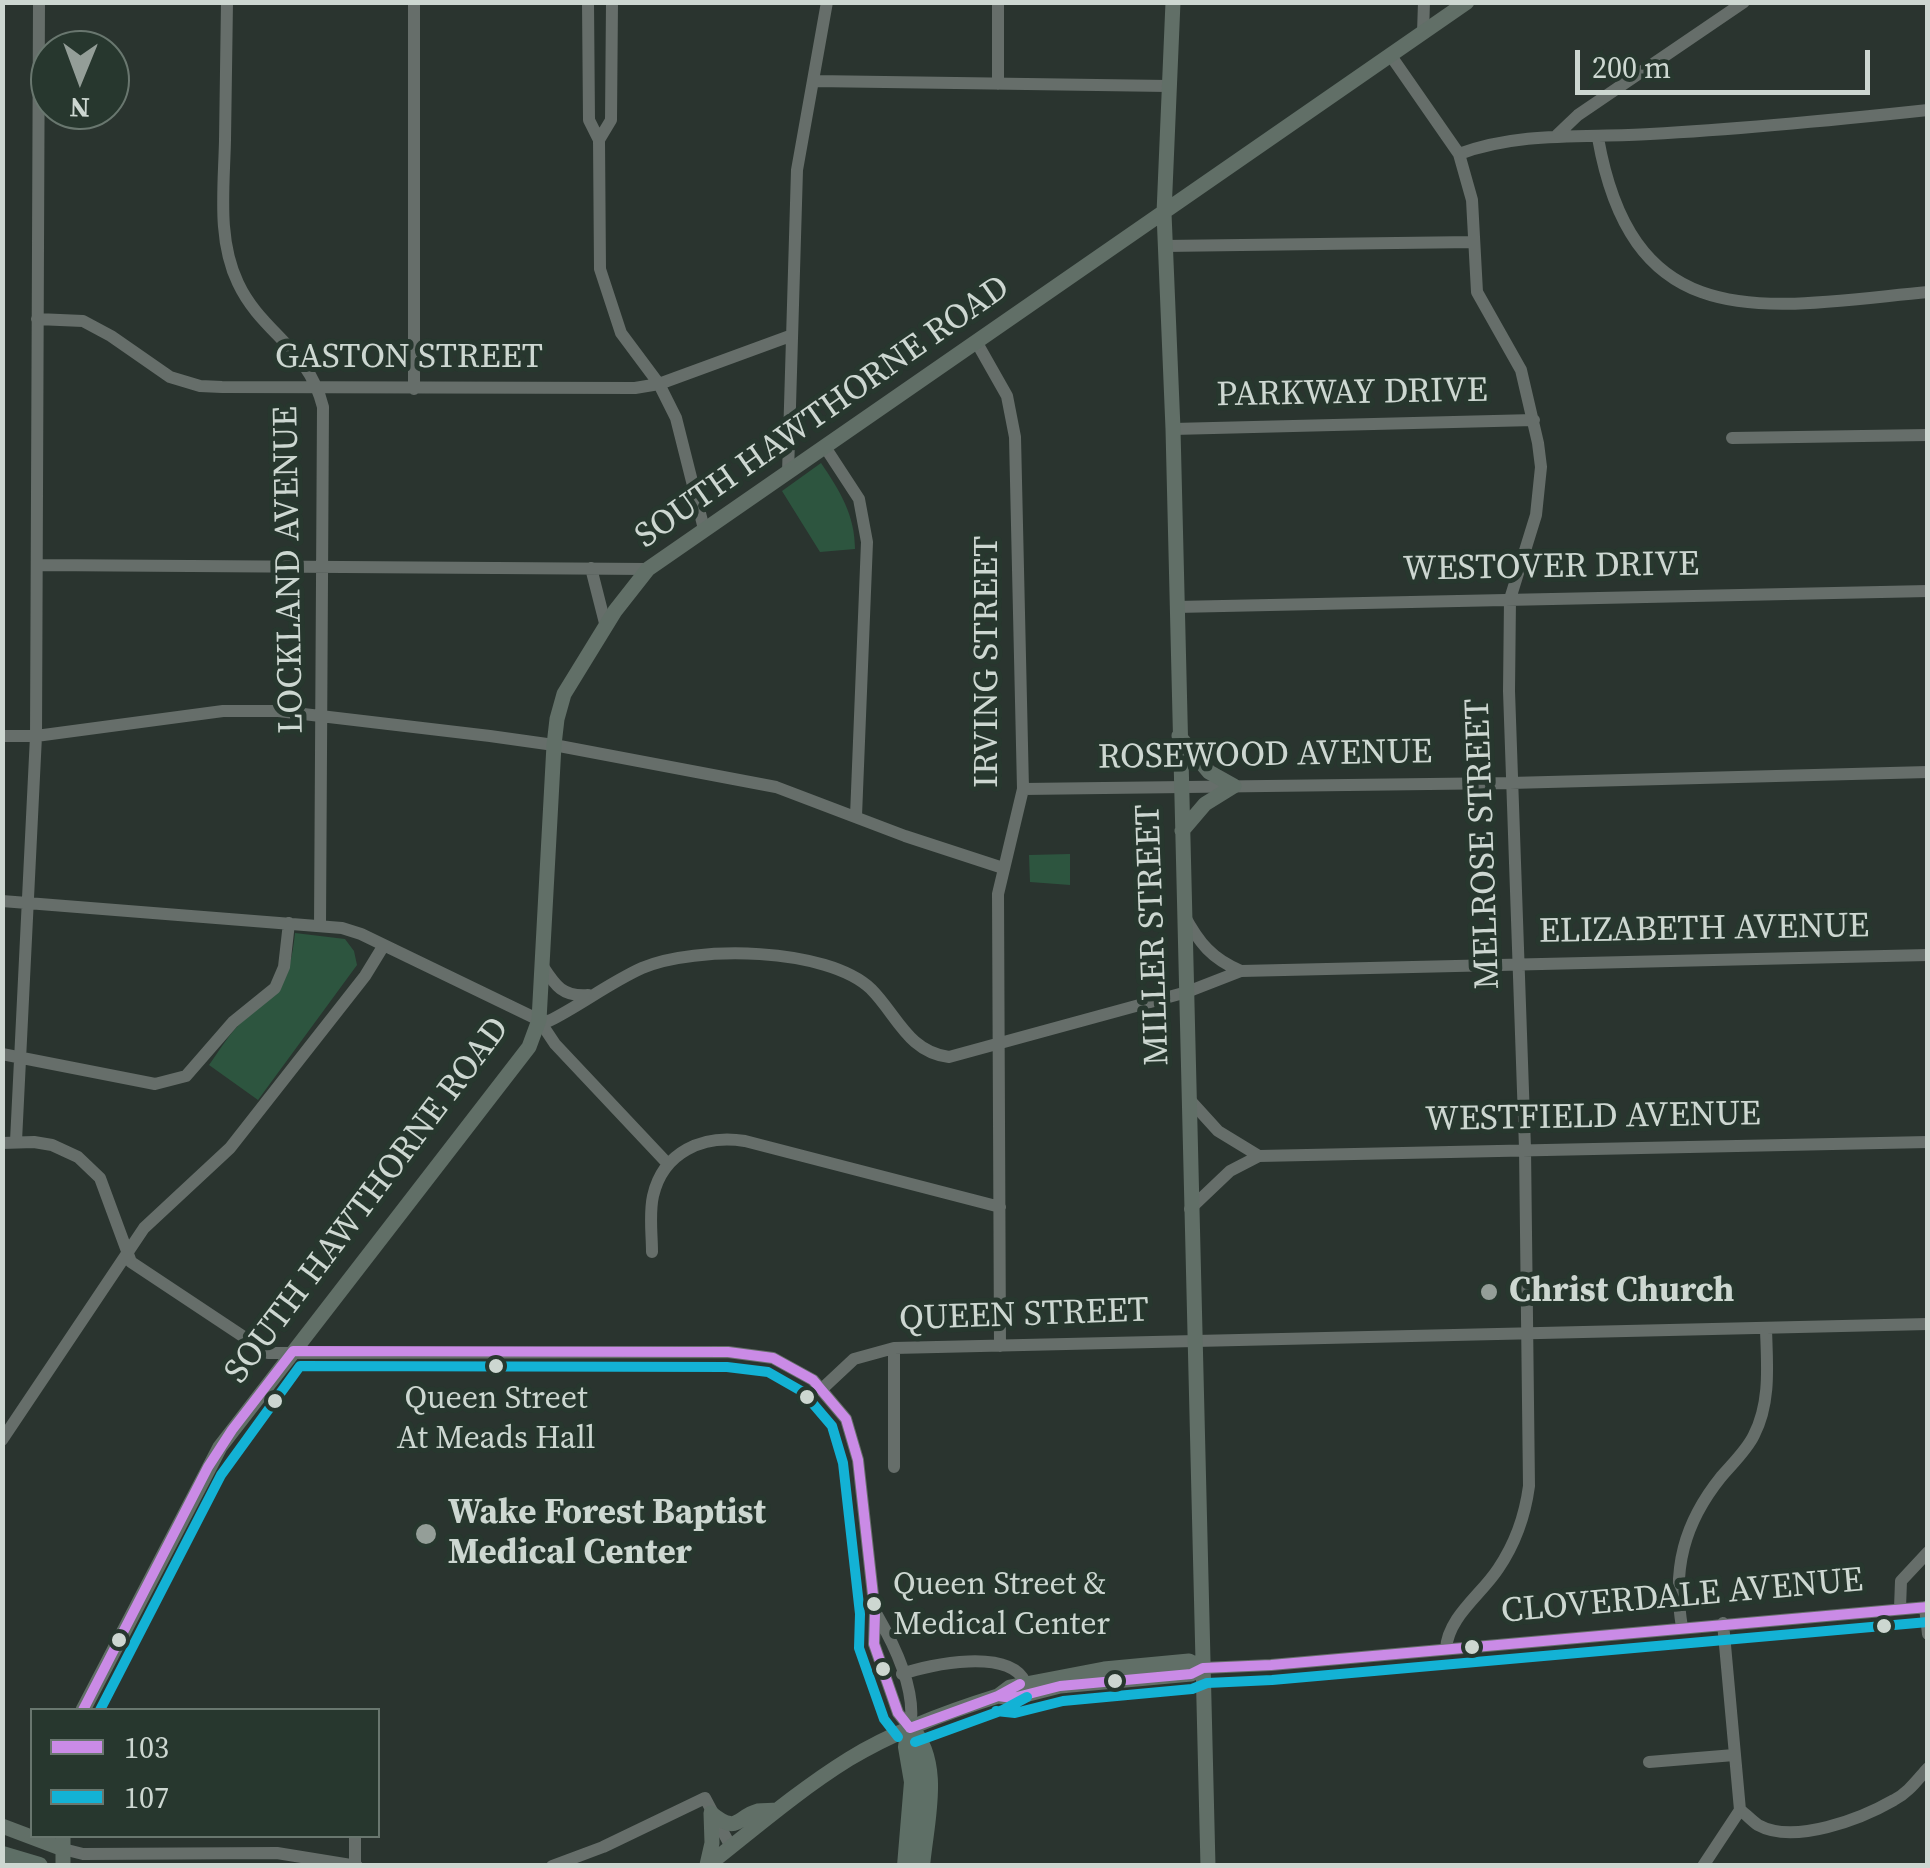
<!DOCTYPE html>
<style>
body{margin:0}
#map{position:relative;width:1930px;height:1868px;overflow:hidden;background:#2a342f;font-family:"Source Serif 4",serif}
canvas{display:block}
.frame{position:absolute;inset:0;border:5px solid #cdd7d1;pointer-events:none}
.legend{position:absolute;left:30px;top:1708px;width:350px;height:130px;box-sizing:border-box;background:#27372e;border:2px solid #69776f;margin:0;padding:12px 18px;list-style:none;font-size:30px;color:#cdd7d1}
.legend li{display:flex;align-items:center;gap:20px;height:50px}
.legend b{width:50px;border:2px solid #69776f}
.north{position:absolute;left:30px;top:30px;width:100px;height:100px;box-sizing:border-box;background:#27372e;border:2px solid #69776f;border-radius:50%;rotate:181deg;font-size:28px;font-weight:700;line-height:40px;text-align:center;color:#cdd7d1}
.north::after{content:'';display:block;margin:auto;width:35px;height:45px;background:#949e98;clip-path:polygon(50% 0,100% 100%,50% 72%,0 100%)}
.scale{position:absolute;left:1575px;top:50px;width:295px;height:45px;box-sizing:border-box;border:5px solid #cdd7d1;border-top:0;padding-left:12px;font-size:30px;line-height:35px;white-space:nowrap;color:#cdd7d1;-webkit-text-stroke:8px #27372e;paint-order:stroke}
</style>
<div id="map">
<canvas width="1930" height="1868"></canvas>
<div class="frame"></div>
<ul class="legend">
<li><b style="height:12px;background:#ca8be6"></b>103</li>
<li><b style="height:12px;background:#13b2d5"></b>107</li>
</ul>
<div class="north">N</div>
<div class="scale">200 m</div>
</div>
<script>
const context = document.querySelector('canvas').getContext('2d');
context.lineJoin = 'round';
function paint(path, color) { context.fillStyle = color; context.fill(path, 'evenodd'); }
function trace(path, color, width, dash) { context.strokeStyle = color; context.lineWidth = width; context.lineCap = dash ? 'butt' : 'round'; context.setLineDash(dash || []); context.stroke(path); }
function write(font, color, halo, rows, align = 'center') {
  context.font = font + ' "Source Serif 4",serif'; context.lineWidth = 10; context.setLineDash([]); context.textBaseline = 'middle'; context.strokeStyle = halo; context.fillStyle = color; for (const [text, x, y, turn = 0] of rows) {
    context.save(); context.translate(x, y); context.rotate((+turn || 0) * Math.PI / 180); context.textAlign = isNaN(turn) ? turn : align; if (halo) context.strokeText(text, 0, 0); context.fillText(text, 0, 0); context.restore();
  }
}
paint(new Path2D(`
 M821,463C840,491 855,515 855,549L820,552L782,491Z
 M1070,854V885L1030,882L1029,855Z
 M295,933L345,939L354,951L357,965L258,1100L209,1065C220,1050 230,1032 244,1020C280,989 290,982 295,933Z`), '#2d553f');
trace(new Path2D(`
 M227,2C226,48 226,94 225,140C224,188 217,239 238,283C262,334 308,347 323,407L320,926
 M588,2L589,120L599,140
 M612,2L611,120L599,140L600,269L621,333L659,384L676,418L704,529
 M1423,33L1424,2
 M1391,56L1459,154L1472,200L1477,292L1521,370L1538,443L1541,467L1536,515L1510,599L1509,691L1525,1148L1529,1486C1525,1516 1515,1544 1498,1569C1481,1595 1448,1617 1446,1649
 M814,81L1168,86
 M998,84V2
 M1557,135L1578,115L1744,2
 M1598,138C1634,341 1768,307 1928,292
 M1459,154C1521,131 1586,138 1650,134C1743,129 1835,120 1928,110
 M1164,246L1474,242
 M37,319L83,321L111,336L170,377L200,386L222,387L635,388L659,384L790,336
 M977,343L1007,396L1015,437L1023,789L998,894L1000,1346
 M414,389V2
 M1173,429L1534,420
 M1732,438L1928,435
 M825,447L859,499L867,542L856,816
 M788,473L797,170L827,2
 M38,565L648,569
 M591,568L606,627
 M1176,607L1928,591
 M2,736H36L223,711H278L490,736L554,745L776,787L905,836L1003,868
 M1023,789L1510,783L1928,772
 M2,901L342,928L361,934L539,1020L549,1021C581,1005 609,983 642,968C695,945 827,947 871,989C897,1015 908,1052 949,1057L1187,992L1241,971L1928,955
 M1184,915C1199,943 1212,959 1241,971
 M542,965C555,985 562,997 588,995
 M539,1020L555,1044L668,1164
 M2,1054L155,1084L186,1076L233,1022L275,988L284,967L289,923
 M1188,1098L1218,1131L1259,1156
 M16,1141L36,736L39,2
 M2,1143L34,1142L52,1145L78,1157L100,1178L131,1262L268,1353L728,1352L773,1358L813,1380L846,1419L858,1460L875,1613L874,1644L898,1713L910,1728
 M1190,1209L1230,1171L1259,1156L1928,1142
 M652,1252C652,1234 649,1214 653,1196C663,1152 703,1134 745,1141L1000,1207
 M894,1348V1467
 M823,1388L854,1359L894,1348L1928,1324
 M2,1440L144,1228L230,1148L365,976L384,945
 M1925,1607L1928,1634
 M1900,1608L1901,1581L1928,1552
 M877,1615C895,1646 917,1692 910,1728
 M1723,1623L1740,1810C1746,1814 1752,1821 1758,1825C1794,1845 1861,1819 1894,1800C1908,1793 1917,1780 1928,1768
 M1682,1627C1672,1569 1684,1523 1721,1477C1732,1464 1747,1450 1754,1435C1771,1402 1767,1364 1766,1329
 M1203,1668L1271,1665L1928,1607
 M902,1674C931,1664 1009,1648 1025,1682
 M1649,1762L1734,1755
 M63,1849L83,1854L277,1853L357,1866
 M355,1866V1836
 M552,1866L603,1847L705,1798L731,1847
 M1703,1866L1740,1810`), '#666e6a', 12);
trace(new Path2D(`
 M1173,2L1164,213L1173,429L1208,1866
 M1179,736L1209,772L1234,786
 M1182,831L1205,804L1234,786
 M998,1696L1013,1698L1060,1686L1191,1674L1203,1668
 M83,1710L220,1447L529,1047L539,1020L554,745L557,719L564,694L615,611L648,569L1467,2
 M711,1813C738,1835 736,1817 758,1811C764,1810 771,1811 777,1810
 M2,1826L63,1849
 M707,1865L712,1843L711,1813
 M63,1866V1836
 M707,1866C754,1829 799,1790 849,1759C895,1731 946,1712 998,1696L1010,1687L1104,1669L1189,1661L1203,1668`), '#616f67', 15);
trace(new Path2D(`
 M910,1728C942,1764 925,1821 921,1866
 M2,1855L39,1866
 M906,1866L913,1782L907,1747L910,1728`), '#5e6f66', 18);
trace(new Path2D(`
 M998,1696L1013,1698L1060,1686L1191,1674L1203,1668L1271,1665L1928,1607
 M83,1710L208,1467L232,1430L293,1351L728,1352L773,1358L813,1380L846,1419L858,1460L875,1613L874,1644L898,1713L910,1728
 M910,1728L998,1696L1020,1684`), '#ca8be6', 10);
trace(new Path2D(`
 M100,1710L221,1475L300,1366L727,1367L768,1372L803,1392L832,1426L843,1463L860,1614L859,1648L884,1719L898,1737
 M996,1711L1015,1713L1063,1701L1192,1689L1207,1683L1272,1680L1928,1622
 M915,1742L1003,1710L1027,1697`), '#13b2d5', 10);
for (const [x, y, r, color] of [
 [1489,1292,10,"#949e98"],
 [496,1366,9,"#cdd7d1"],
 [807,1397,9,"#cdd7d1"],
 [275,1401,9,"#cdd7d1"],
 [426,1534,12,"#949e98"],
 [874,1604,9,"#cdd7d1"],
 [1884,1626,9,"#cdd7d1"],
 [119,1640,9,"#cdd7d1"],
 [1472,1647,9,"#cdd7d1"],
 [883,1669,9,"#cdd7d1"],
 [1115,1681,9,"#cdd7d1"]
]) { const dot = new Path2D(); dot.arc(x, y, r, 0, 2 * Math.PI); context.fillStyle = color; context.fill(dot); trace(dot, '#27372e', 4); }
write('32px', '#cdd7d1', '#27372e', [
 ["Queen Street",496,1400],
 ["At Meads Hall",496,1440],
 ["Queen Street &",893,1586,"left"],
 ["Medical Center",893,1626,"left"]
]);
write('35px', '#cdd7d1', '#27372e', [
 ["GASTON STREET",409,358],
 ["PARKWAY DRIVE",1352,394,-1],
 ["SOUTH HAWTHORNE ROAD",823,413,-35],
 ["WESTOVER DRIVE",1551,568,-1],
 ["LOCKLAND AVENUE",290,570,-91],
 ["IRVING STREET",988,662,-90],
 ["ROSEWOOD AVENUE",1265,756,-1],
 ["MELROSE STREET",1484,844,-92],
 ["ELIZABETH AVENUE",1704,930,-1],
 ["MILLER STREET",1154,935,-92],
 ["WESTFIELD AVENUE",1593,1118,-1],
 ["SOUTH HAWTHORNE ROAD",368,1201,-53],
 ["QUEEN STREET",1024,1316,-2],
 ["CLOVERDALE AVENUE",1682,1597,-5]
]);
write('bold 35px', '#cdd7d1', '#27372e', [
 ["Christ Church",1509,1292],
 ["Wake Forest Baptist",448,1514],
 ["Medical Center",448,1554]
], 'left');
</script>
